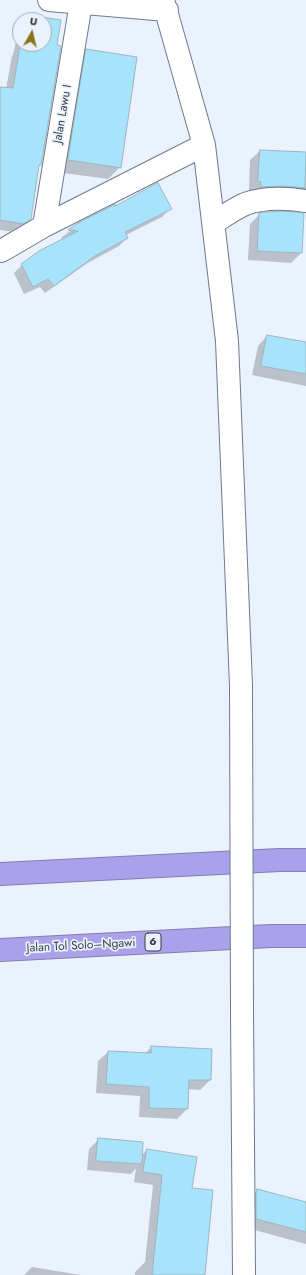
<!DOCTYPE html>
<meta charset="utf-8">
<style>
body{margin:0}
#map{position:relative;width:306px;height:1275px;overflow:hidden;background:#eaf2fd;font-family:Jost,sans-serif}
canvas{display:block}
.north{position:absolute;left:12px;top:12px;width:40px;height:40px;box-sizing:border-box;background:#eaf2fd;border:1px solid #a3aab3;border-radius:50%;rotate:8deg;font-size:11px;font-weight:700;line-height:16px;text-align:center;color:#383d44}
.north::after{content:'';display:block;margin:auto;width:14px;height:18px;background:#8d7418;clip-path:polygon(50% 0,100% 100%,50% 72%,0 100%)}
</style>
<div id="map">
<canvas width="306" height="1275"></canvas>
<div class="north">U</div>
</div>
<script>
const context = document.querySelector('canvas').getContext('2d');
context.lineJoin = 'round';
function paint(path, color) { context.fillStyle = color; context.fill(path, 'evenodd'); }
function trace(path, color, width, dash) { context.strokeStyle = color; context.lineWidth = width; context.lineCap = dash ? 'butt' : 'round'; context.setLineDash(dash || []); context.stroke(path); }
function write(font, color, halo, rows, align = 'center') {
  context.font = font + ' Jost,sans-serif'; context.lineWidth = 3.5; context.setLineDash([]); context.textBaseline = 'middle'; context.strokeStyle = halo; context.fillStyle = color; for (const [text, x, y, turn = 0] of rows) {
    context.save(); context.translate(x, y); context.rotate((+turn || 0) * Math.PI / 180); context.textAlign = isNaN(turn) ? turn : align; if (halo) context.strokeText(text, 0, 0); context.fillText(text, 0, 0); context.restore();
  }
}
paint(new Path2D(`
 M27,16L60,21L41,164L37,168L30,219L21,228L14,232L0,230V88L6,89L12,56L13,55L20,24V44H44V20H24Z
 M86,50L120,167L108,179L56,172L74,63Z
 M260,151L306,153V194L249,191L250,160Z
 M114,208L170,209L162,217L126,235L127,238L119,246L86,264L45,293L40,287L24,294L14,273L22,265L66,239L61,238L79,224Z
 M260,214L301,253L291,263L248,260L250,224Z
 M267,336L306,343V386L252,375L258,346Z
 M151,1047L211,1050L210,1080L200,1090L188,1089L187,1109L177,1119L139,1117L140,1096L96,1093L98,1061L108,1052L145,1054Z
 M98,1140L141,1156L147,1150L191,1188L204,1275H135V1272L145,1262L153,1185L134,1182L136,1168L131,1174L87,1170L89,1149Z
 M258,1190L306,1203V1244L247,1228L248,1200Z
 M32,1267L81,1275H24Z`), '#0003');
const building = new Path2D(`
 M27,15L61,20L57,45L61,46L41,165H39L31,219L23,224L0,220V87L13,88L20,46H21L22,44H44V20H26Z
 M86,49L137,57L121,168L68,160Z
 M260,150L306,152L305,188L284,186L261,187V182L258,181Z
 M158,183L172,209L125,232L128,238L95,256L54,286L48,279L33,287L21,264L39,251L78,231L68,230L78,223L116,204L115,206Z
 M283,211L304,213L302,253L257,251L259,213Z
 M267,335L306,342V374L261,366Z
 M151,1046L212,1049L211,1080H189L188,1109L149,1108V1087L106,1084L108,1051L151,1053Z
 M98,1138L143,1142L142,1164L96,1161Z
 M147,1149L197,1157L192,1188L213,1190L205,1275H152L162,1175L143,1172Z
 M257,1189L306,1202V1232L256,1219V1194Z`);
paint(building, '#a7e3fb');
trace(building, '#9db5be', 1);
const minor = new Path2D(`
 M49,0L167,10
 M163,0L204,145L227,341L241,686
 M213,223C223,217 234,209 245,204C265,197 286,198 306,201
 M44,226L81,3
 M0,251L3,250L44,226L204,145
 M242,1012L244,1275`);
const motorway = new Path2D(`
 M0,874L280,860H306
 M0,950L271,936H306`);
trace(minor, '#6f7a8b', 24);
trace(motorway, '#837eb1', 24);
trace(minor, '#fff', 22);
trace(motorway, '#aba1eb', 22);
const minorBridge = new Path2D(`
 M241,686L242,1012`);
trace(minorBridge, '#6f7a8b', 24, []);
trace(minorBridge, '#fff', 22);
for (const [x, y, w] of [
 [153,942,16]
]) { const box = new Path2D(); box.roundRect(x - w / 2, y - 9, w, 18, 3); context.fillStyle = '#eaf2fd'; context.fill(box); trace(box, '#383d44', 1); }
write('bold 11px', '#383d44', null, [
 ["6",153,942]
]);
write('12px', '#383d44', '#eaf2fd', [
 ["Jalan Lawu I",63,114,-80],
 ["Jalan Tol Solo–Ngawi",81,946,-3]
]);
</script>
